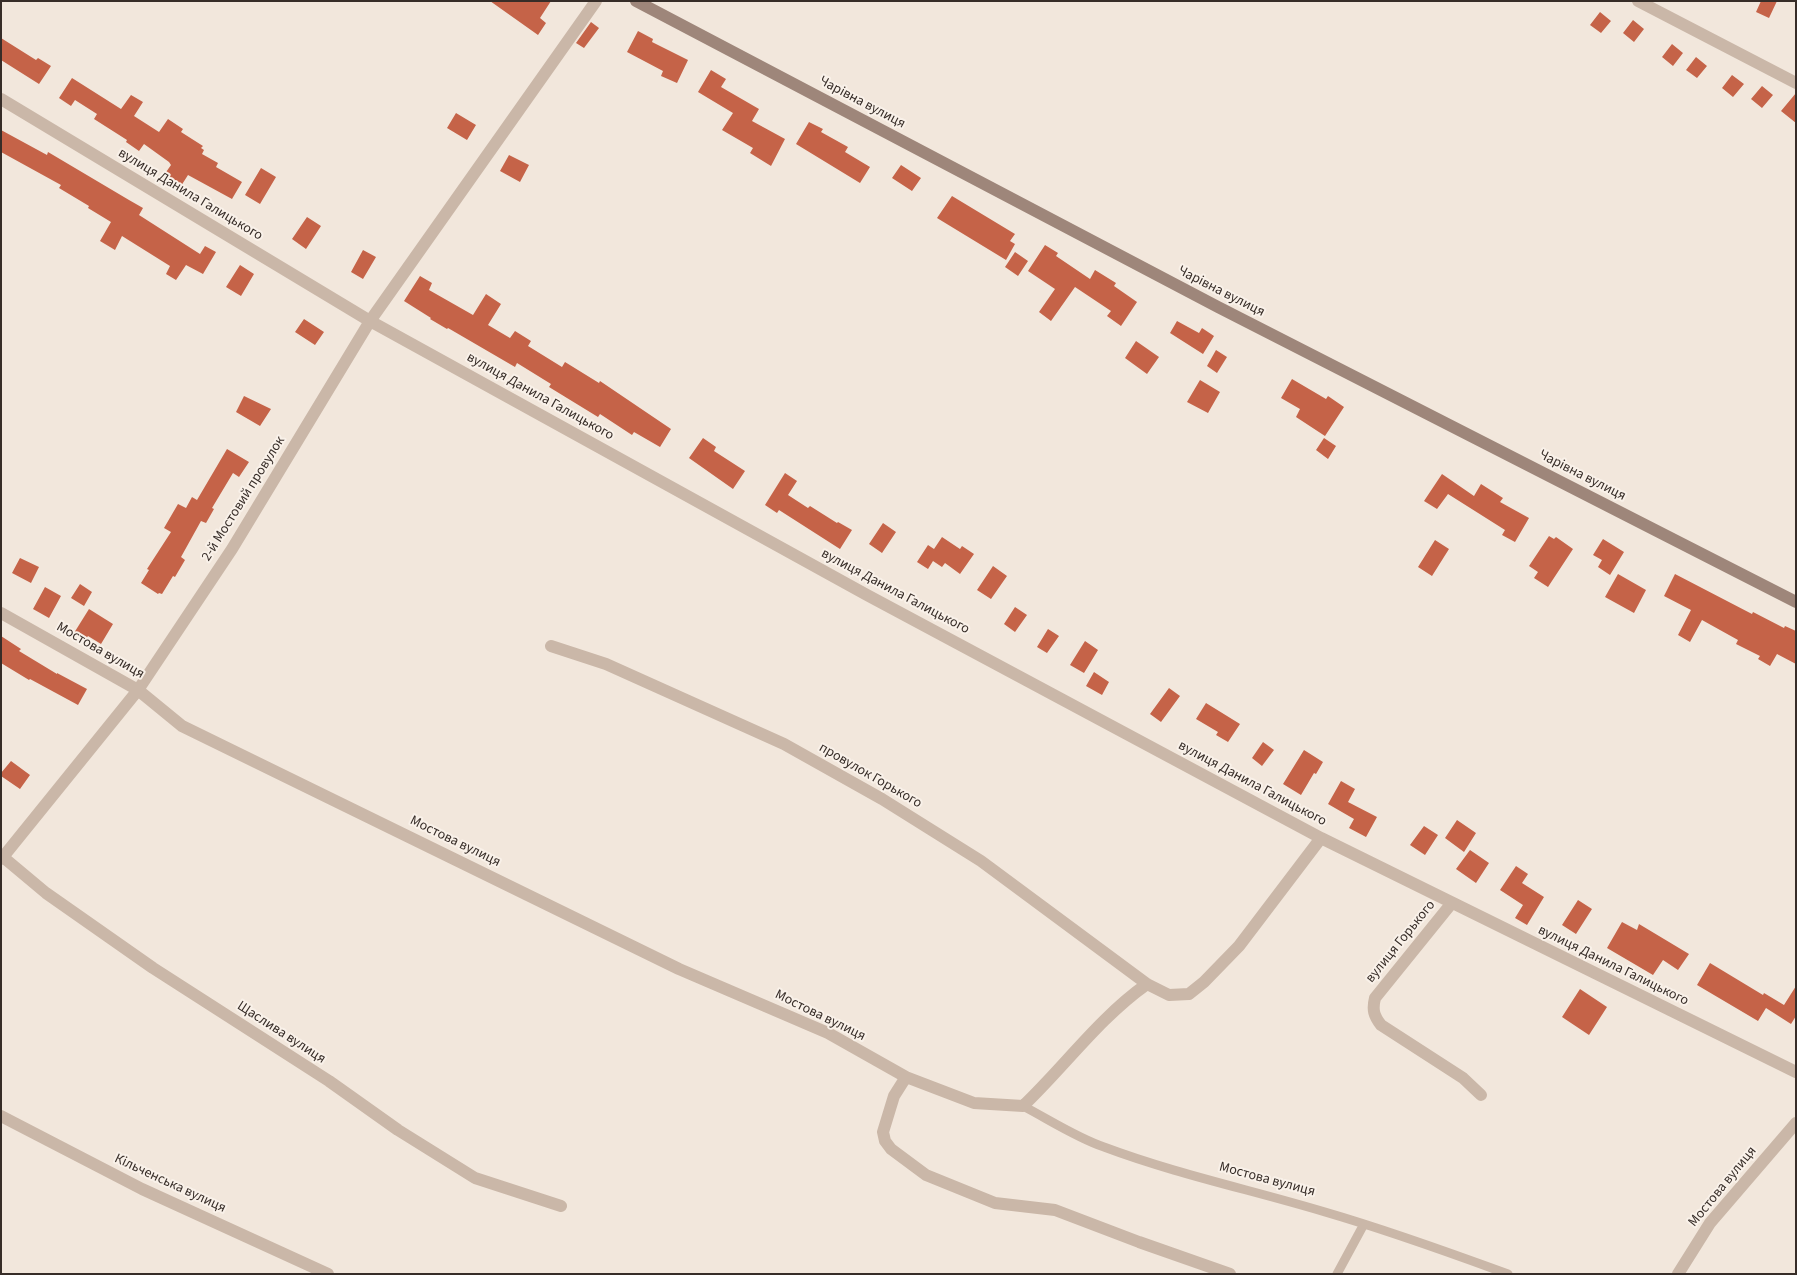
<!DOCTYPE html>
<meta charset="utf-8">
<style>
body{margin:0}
#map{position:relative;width:1797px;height:1275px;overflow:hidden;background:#f2e7dc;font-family:"Source Sans 3",sans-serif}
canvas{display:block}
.frame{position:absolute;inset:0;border:2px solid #372d28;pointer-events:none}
</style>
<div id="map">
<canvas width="1797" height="1275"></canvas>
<div class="frame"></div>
</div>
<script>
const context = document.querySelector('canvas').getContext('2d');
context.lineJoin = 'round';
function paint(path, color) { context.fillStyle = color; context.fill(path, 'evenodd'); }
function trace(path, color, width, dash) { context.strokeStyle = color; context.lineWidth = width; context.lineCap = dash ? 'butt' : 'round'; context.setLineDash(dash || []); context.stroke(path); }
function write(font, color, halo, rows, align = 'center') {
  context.font = font + ' "Source Sans 3",sans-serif'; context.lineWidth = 4; context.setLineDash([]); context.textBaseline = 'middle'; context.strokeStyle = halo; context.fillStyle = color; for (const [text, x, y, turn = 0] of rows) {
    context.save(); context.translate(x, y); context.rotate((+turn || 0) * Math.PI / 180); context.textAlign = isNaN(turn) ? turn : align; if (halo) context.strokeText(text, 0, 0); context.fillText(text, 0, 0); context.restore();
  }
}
paint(new Path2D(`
 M490,1H551L540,18L546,23L538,35Z
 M1761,1H1777L1769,18L1756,12Z
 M1600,12L1611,21L1601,33L1590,25Z
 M1633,20L1644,29L1634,42L1623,33Z
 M591,22L599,28L584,48L576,43Z
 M638,31L653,39L652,42L688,60L677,83L661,76L663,71L627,52Z
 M1,38L36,60L38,58L51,66L39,84L1,60Z
 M1672,44L1683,53L1673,66L1662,57Z
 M1696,57L1707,66L1697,78L1686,70Z
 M711,70L726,79L721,87L759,109L752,121L785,139L771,166L750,153L753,148L722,130L733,113L698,92Z
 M1732,75L1744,84L1733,97L1722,88Z
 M72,78L121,109L131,95L143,102L134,116L159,132L168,119L183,129L181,132L203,146L201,148L204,150L202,154L218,163L216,167L242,182L232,199L188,175L181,186L164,175L171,165L169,162L144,144L139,151L126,142L127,140L94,119L97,114L75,100L71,106L59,98Z
 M1762,86L1773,95L1762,108L1751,99Z
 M1796,93V123L1781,111Z
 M456,113L476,125L467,140L447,128Z
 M809,122L823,129L821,132L848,147L845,152L870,167L860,183L796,144Z
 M1,130L47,155L48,152L129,200L143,208L139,215L200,254L205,246L216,252L203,274L186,265L176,280L166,274L170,266L122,236L115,250L100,241L111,222L88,208L89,206L59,188L61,185L1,152Z
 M509,155L529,165L520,182L500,171Z
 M901,165L921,178L912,191L892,178Z
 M261,168L276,177L260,204L245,195Z
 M952,196L1015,234L1010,241L1015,244L1006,260L937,218Z
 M307,217L321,226L306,249L292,239Z
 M1045,245L1058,253L1056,256L1090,279L1095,270L1116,283L1114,286L1137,302L1121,326L1107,316L1111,311L1075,287L1051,321L1039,312L1055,289L1028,271Z
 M363,250L376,257L363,279L351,272Z
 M1015,252L1028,261L1018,276L1005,267Z
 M240,265L254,274L241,296L226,287Z
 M420,276L432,283L429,290L473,315L486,294L501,304L488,325L510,338L515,331L531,341L528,346L562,367L565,362L599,383L600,381L671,429L660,447L634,432L632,435L600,414L598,417L549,387L551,384L517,363L515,367L448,328L447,329L430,319L431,318L404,301Z
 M304,319L324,332L315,345L295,332Z
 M1177,321L1199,333L1202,328L1214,336L1203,354L1170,333Z
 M1136,341L1159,357L1147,374L1125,358Z
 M1216,350L1227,357L1217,373L1207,366Z
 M1292,379L1326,399L1328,396L1344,407L1325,436L1296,417L1300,409L1281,398Z
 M1200,380L1220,392L1208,413L1187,402Z
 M244,396L271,409L260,426L236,412Z
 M703,438L716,447L714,451L745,471L733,489L689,458Z
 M1324,438L1336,446L1328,459L1316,450Z
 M227,449L249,462L239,477L233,473L212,508L214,509L206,523L201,521L181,557L185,560L175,577L173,576L162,594L159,593L158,594L141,583L149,570L147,569L171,532L164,528L178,504L186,508L192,497L197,500Z
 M785,473L797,481L788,495L808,508L810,506L837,523L838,522L852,530L840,549L779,510L777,513L765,505Z
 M1442,474L1474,496L1481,484L1503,498L1500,502L1529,518L1515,542L1502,535L1505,530L1448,494L1437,509L1424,501Z
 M883,523L896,532L882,553L869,544Z
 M1549,536L1554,539L1556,537L1573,549L1548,587L1534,578L1538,572L1529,566Z
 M942,537L960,549L962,546L974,554L960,574L945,563L942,567L933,561L928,569L917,562L928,545L934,549Z
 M1603,539L1624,552L1610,575L1598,567L1602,560L1593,555Z
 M1435,540L1449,549L1432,576L1418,567Z
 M20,558L39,567L31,583L12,573Z
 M993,566L1007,576L991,599L977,590Z
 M1618,574L1646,590L1634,613L1605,597Z
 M1675,574L1752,614L1753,612L1784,628L1785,626L1796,631V664L1777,654L1770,666L1758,659L1760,656L1736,644L1738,640L1702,620L1690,642L1678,635L1691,610L1664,596Z
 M80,584L92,592L84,606L71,598Z
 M45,587L61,596L49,618L33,609Z
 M1015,607L1027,615L1015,632L1004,624Z
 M89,609L113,624L101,644L88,636L85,640L74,633Z
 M1048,629L1059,636L1047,653L1037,647Z
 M1,636L21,649L19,651L57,674V673L87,689L78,705L30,679L29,680L1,663Z
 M1085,641L1098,650L1084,673L1070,665Z
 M1094,672L1109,682L1102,695L1086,686Z
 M1169,688L1180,696L1161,722L1150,714Z
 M1206,703L1240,724L1228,742L1216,735L1218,732L1196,719Z
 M1263,742L1274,750L1262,766L1252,758Z
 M1304,750L1323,762L1316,774L1314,773L1301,795L1283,784Z
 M11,761L30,775L20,789L1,776V773Z
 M1341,781L1355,789L1348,802L1377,817L1366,837L1349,828L1354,819L1328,804Z
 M1457,820L1476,833L1464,852L1445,838Z
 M1424,826L1438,835L1425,855L1410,845Z
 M1470,850L1489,863L1476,883L1456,869Z
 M1516,866L1528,874L1522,883L1544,897L1527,925L1515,918L1523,905L1500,890Z
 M1578,900L1592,909L1576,934L1562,925Z
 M1622,922L1637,930L1639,924L1689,954L1678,970L1663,960L1653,975L1607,948Z
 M1710,963L1763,995L1764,993L1784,1005L1796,986V1016L1791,1024L1766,1008L1758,1021L1697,985Z
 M1580,989L1607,1007L1589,1035L1562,1017Z`), '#c56348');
trace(new Path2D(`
 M1023,1106C1048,1119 1077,1138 1104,1147C1176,1174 1252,1190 1325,1212C1387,1230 1448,1252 1508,1274
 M1337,1274L1364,1224`), '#cab7a8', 9);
trace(new Path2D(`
 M1638,1L1796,83
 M1,99L370,321L867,595L1321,838L1796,1072
 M1,613L138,690L182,726L679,969L828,1033L906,1077L894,1096L883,1132L885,1141L891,1149L926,1175L995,1203L1055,1210L1139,1242L1230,1274
 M551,646L606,664L784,744L882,799L981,861L1147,984L1169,995L1189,994L1204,982L1239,946L1321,838
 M3,857L138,690L232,549L370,321L596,1
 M1,859L3,857L46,893L153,968L329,1081L398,1130L475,1178L561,1206
 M1451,904L1375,998C1372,1010 1374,1016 1381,1025L1463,1078L1481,1095
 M906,1077L974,1103L1023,1106C1065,1066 1099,1018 1147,984
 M1,1116L142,1189L328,1274
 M1678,1274L1710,1223L1796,1123`), '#cab7a8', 12);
trace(new Path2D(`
 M636,1L1218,307L1796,602`), '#9e867a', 12);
write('14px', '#372d28', '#f9f1e9', [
 ["Чарівна вулиця",862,103,28],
 ["вулиця Данила Галицького",190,195,31],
 ["Чарівна вулиця",1221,292,27],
 ["вулиця Данила Галицького",540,397,29],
 ["Чарівна вулиця",1582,476,27],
 ["2-й Мостовий провулок",244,499,-58],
 ["вулиця Данила Галицького",895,592,28],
 ["Мостова вулиця",100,651,30],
 ["провулок Горького",870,776,30],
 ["вулиця Данила Галицького",1252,784,28],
 ["Мостова вулиця",455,842,26],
 ["вулиця Горького",1401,942,-51],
 ["вулиця Данила Галицького",1613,966,26],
 ["Мостова вулиця",820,1016,26],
 ["Щаслива вулиця",281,1033,33],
 ["Мостова вулиця",1267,1180,15],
 ["Кільченська вулиця",170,1184,25],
 ["Мостова вулиця",1723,1187,-51]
]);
</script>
